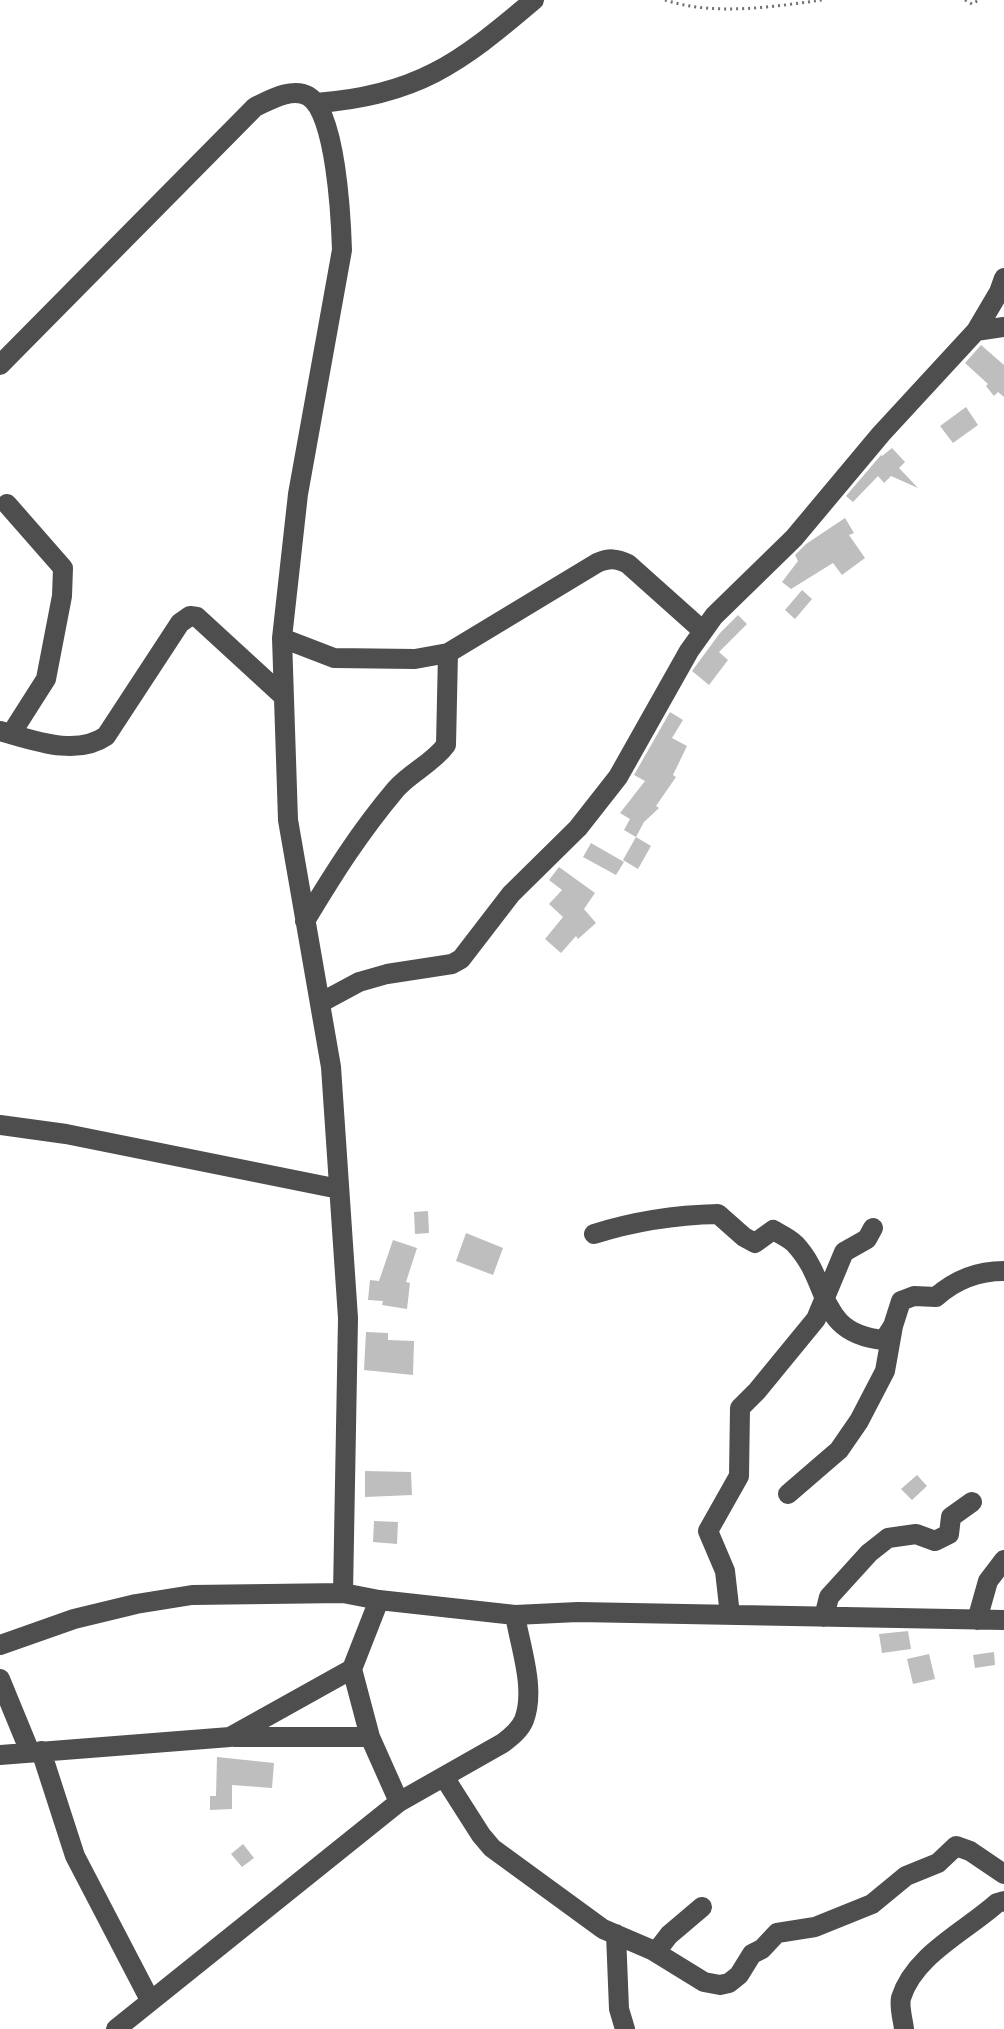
<!DOCTYPE html>
<style>
body{margin:0}
canvas{display:block;background:#fff}
</style>
<canvas width="1004" height="2029"></canvas>
<script>
const context = document.querySelector('canvas').getContext('2d');
context.lineJoin = 'round';
function paint(path, color) { context.fillStyle = color; context.fill(path, 'evenodd'); }
function trace(path, color, width, dash) { context.strokeStyle = color; context.lineWidth = width; context.lineCap = dash ? 'butt' : 'round'; context.setLineDash(dash || []); context.stroke(path); }
paint(new Path2D(`
 M981,345L1004,365V397L998,392L994,396L986,386L988,384L965,363Z
 M966,407L978,425L953,443L940,426Z
 M892,448L905,462L899,468L918,488L891,476L884,483L878,476L853,502L846,496L881,455L882,456Z
 M845,518L854,533L849,535L865,558L842,575L833,563L791,589L782,582L798,561L795,555L806,544Z
 M802,590L812,599L795,619L785,610Z
 M738,615L747,624L719,652L728,660L709,685L692,671L720,633Z
 M670,712L683,720L672,738L687,746L673,775L676,777L656,806L659,808L644,822L636,837L624,830L630,819L620,813L645,781L634,775Z
 M636,837L651,846L638,869L623,860Z
 M591,843L624,862L616,875L583,857Z
 M559,867L595,893L584,909L596,923L578,939L576,936L561,953L545,939L563,917L549,904L562,890L549,880Z
 M428,1211L429,1233L415,1234L414,1212Z
 M466,1233L503,1248L493,1275L456,1261Z
 M393,1240L417,1248L406,1282L410,1283L407,1309L382,1305L383,1301L368,1300L370,1280L379,1281Z
 M366,1332L388,1333V1340L414,1341L413,1375L364,1370Z
 M365,1471L411,1472L412,1495L365,1497Z
 M917,1475L927,1486L912,1500L901,1489Z
 M374,1521L398,1522L397,1544L373,1542Z
 M908,1631L911,1649L882,1653L879,1634Z
 M994,1652L995,1665L975,1668L973,1655Z
 M929,1654L935,1679L913,1684L907,1659Z
 M217,1757L274,1763L272,1788L232,1785V1809L210,1810V1796H216Z
 M243,1844L254,1858L242,1867L231,1854Z`), '#bebebe');
trace(new Path2D(`
 M665,0C714,16 772,7 822,0
 M965,0L972,4L979,0`), '#707070', 3, [2, 4]);
trace(new Path2D(`
 M316,103C416,96 460,63 534,0
 M976,331L1004,327
 M0,365L255,107C270,100 292,87 308,96C336,111 341,219 342,250L298,494L282,638L288,820L331,1067L348,1318L343,1593
 M7,504L63,568L62,596L46,679L11,734
 M282,638L334,658L415,659L448,653L597,563C609,558 616,558 628,564L703,631
 M0,731C33,740 76,757 106,736L180,623L190,616L197,617L282,695
 M305,921C334,873 359,833 396,789C411,772 433,763 446,745L448,653
 M320,1003L359,982L387,974L452,964L461,959L511,894L578,828L618,777L689,651L714,616L794,538L881,434L976,331L999,292L1004,278
 M0,1125L66,1134L339,1189
 M594,1234C635,1221 674,1215 718,1214L744,1237L755,1243L773,1230C780,1234 789,1238 795,1244C832,1283 815,1333 884,1340L893,1326L901,1301L914,1296L936,1297C955,1280 978,1271 1004,1271
 M788,1494L839,1450L859,1421L885,1371L893,1326
 M730,1615L725,1571L708,1531L739,1476L740,1408L757,1391L816,1319L844,1252L867,1239L873,1228
 M824,1617L829,1597L869,1553L888,1538L916,1534L935,1541L949,1534L951,1517L972,1502
 M977,1620L988,1581L1004,1560
 M0,1645L74,1619L136,1604L192,1595L343,1593L379,1600
 M352,1669L370,1737L399,1802
 M0,1679L30,1752
 M234,1737H370
 M41,1751L75,1856L150,2000
 M0,1755L230,1737L352,1669L379,1600L515,1615L578,1612L1004,1620
 M444,1777L481,1835L492,1848L603,1929L652,1950L704,1982L720,1985L729,1983L739,1975L752,1954L762,1949L777,1933L815,1927L872,1904L906,1876L938,1863L956,1846L970,1851L1004,1874
 M616,1934L619,2009L625,2029
 M656,1952L669,1935L702,1907
 M116,2029L399,1802L503,1743C511,1737 520,1730 524,1720C536,1689 520,1646 515,1615
 M904,2029C903,2020 899,2007 901,1998C914,1955 966,1931 997,1903L1004,1901`), '#4e4e4e', 20);
</script>
